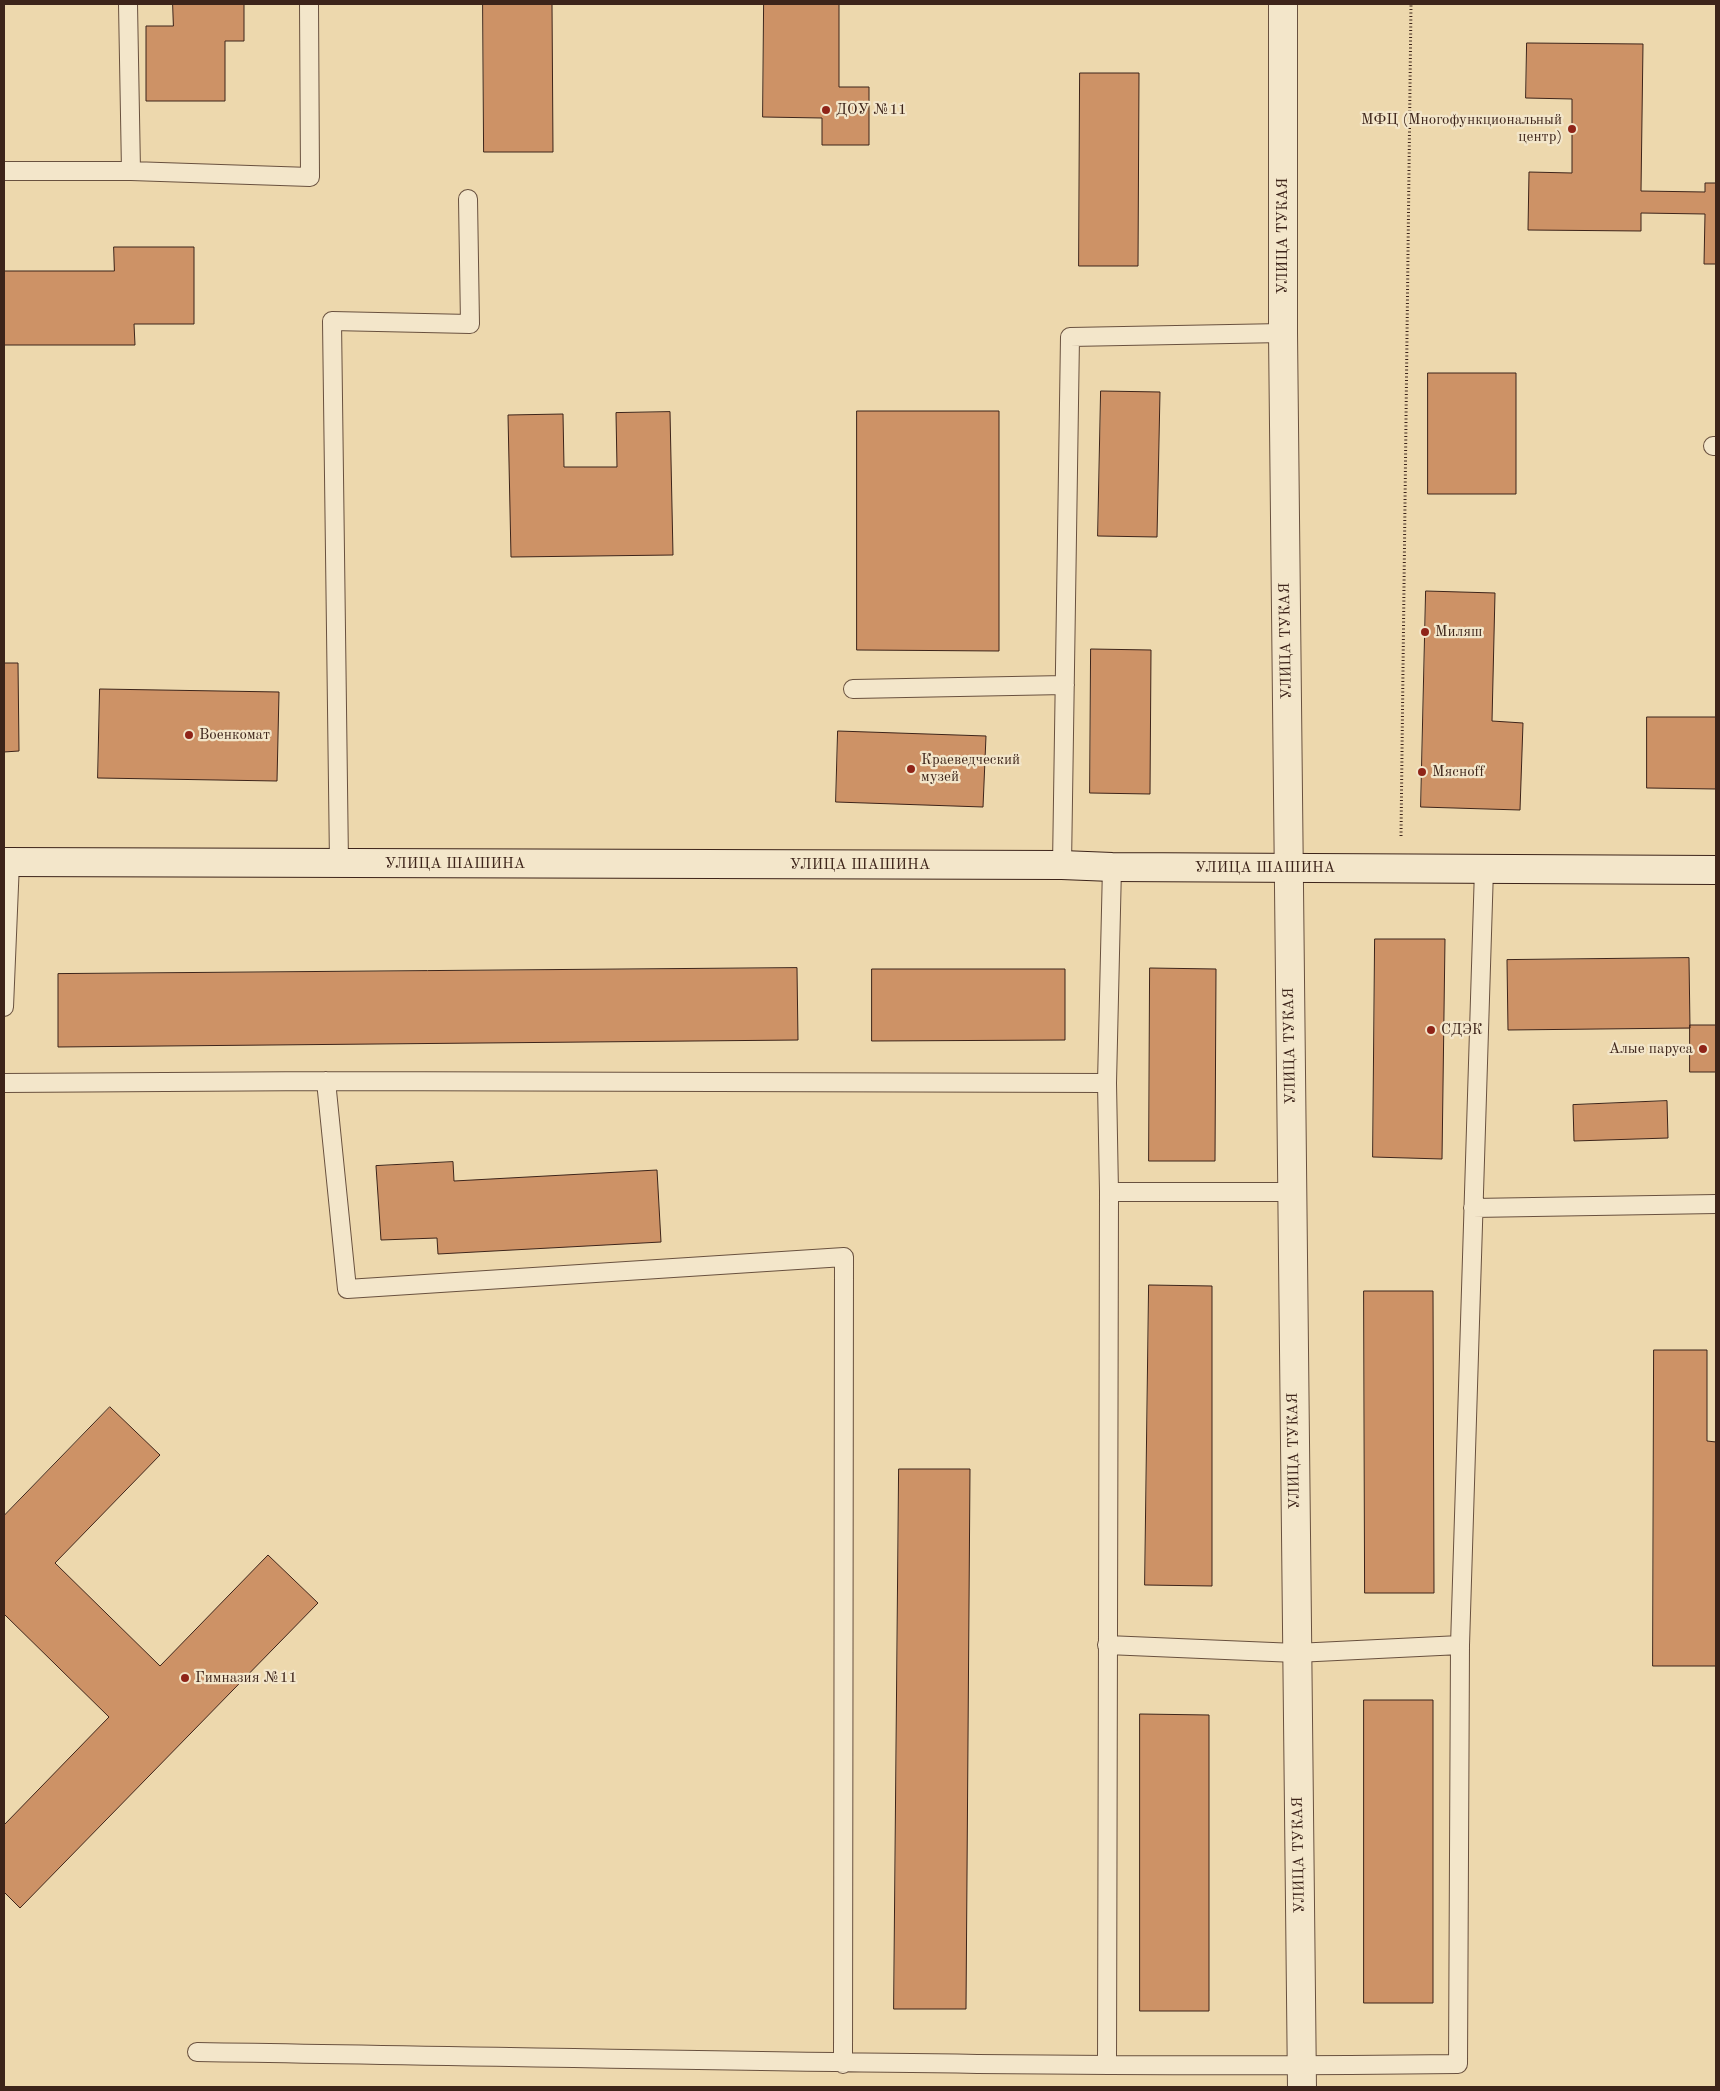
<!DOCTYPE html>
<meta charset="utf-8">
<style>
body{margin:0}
#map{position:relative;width:1720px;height:2091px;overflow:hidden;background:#edd8ad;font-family:"Old Standard TT",serif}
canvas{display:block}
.frame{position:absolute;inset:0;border:5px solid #3d241a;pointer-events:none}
</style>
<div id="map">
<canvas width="1720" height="2091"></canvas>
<div class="frame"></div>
</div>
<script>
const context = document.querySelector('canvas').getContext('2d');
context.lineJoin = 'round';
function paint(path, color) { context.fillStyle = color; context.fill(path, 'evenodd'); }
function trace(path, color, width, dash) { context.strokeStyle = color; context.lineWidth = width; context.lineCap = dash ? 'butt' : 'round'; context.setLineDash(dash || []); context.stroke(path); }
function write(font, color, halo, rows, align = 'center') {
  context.font = font + ' "Old Standard TT",serif'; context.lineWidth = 4.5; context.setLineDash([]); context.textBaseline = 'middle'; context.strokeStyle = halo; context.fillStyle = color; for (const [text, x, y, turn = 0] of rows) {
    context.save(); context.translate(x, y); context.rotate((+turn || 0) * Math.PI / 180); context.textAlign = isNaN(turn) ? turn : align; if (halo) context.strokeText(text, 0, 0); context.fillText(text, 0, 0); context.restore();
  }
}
const building = new Path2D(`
 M173,4H244V41H225V101H146V26H173Z
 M483,4H552L553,152H484Z
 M764,4H839V87H869V145H822V118L763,117Z
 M1527,43L1643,44L1641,191L1705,192V183H1716V264H1704L1705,214L1641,213V231L1528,230L1529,172L1572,173V99L1526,98Z
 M1080,73H1139L1138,266H1079Z
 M114,247H194V324H134L135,345H4V271H114Z
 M1428,373H1516V494H1428Z
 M1101,391L1160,392L1157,537L1098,536Z
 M857,411H999V651L857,650Z
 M670,412L673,555L511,557L508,415L563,414L564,467H617L616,413Z
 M1426,591L1495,593L1492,721L1523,723L1520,810L1421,807Z
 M1091,649L1151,650L1150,794L1090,793Z
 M4,663H18L19,751L4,752Z
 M100,689L279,692L277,781L98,778Z
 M1647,717H1716V789L1647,788Z
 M838,731L986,736L983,807L836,802Z
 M1375,939H1445L1442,1159L1373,1157Z
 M1689,958L1690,1028L1508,1030L1507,960Z
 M797,968L798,1040L58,1047V974Z
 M1150,968L1216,969L1215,1161H1149Z
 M872,969H1065V1040L872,1041Z
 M1690,1025H1716V1072H1690Z
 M1667,1101L1668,1138L1574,1141L1573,1105Z
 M453,1162L454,1181L657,1170L661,1242L438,1254L437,1238L381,1240L376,1166Z
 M1149,1285L1212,1286V1586L1145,1585Z
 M1364,1291H1433L1434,1593H1365Z
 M1654,1350H1707V1441L1716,1442V1666H1653Z
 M110,1407L160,1455L55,1563L160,1666L268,1555L318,1603L20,1908L4,1892V1825L109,1717L4,1614V1516Z
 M899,1469H970L966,2009H894Z
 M1364,1700H1433V2003H1364Z
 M1140,1714L1209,1715V2011H1140Z`);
paint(building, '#cd9266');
trace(building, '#3d241a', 1);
const service = new Path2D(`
 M4,171H131L128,4
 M131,171L310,177L309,4
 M1713,446H1716
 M853,689L1065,685
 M339,863L332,321L470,324L468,199
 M1062,865L1070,337L1283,333
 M4,1007L10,862
 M326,1081L347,1289L844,1257L843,2064
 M4,1083L326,1081L1107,1083
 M1109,1192H1291
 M1473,1208L1716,1204
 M1107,1645L1296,1653L1460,1645
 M197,2052C617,2058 1038,2069 1458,2064L1460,1645L1484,869
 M1107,2065L1109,1192L1107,1083L1112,867`);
const minor = new Path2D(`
 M1283,4V333L1302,2087`);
const secondary = new Path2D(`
 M4,862L1062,865L1112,867L1716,870`);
trace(service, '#69513f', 20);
trace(minor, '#69513f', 30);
trace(secondary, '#3d241a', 30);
trace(new Path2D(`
 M1401,836L1411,4`), '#3d241a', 3, [1, 2.5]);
trace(service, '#f3e6ca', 18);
trace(minor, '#f3e6ca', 28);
trace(secondary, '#f3e6ca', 28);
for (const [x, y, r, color] of [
 [826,110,5,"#8f2418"],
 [1572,129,5,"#8f2418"],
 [1425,632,5,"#8f2418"],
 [189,735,5,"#8f2418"],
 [911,769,5,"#8f2418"],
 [1422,772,5,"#8f2418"],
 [1431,1030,5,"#8f2418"],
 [1703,1049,5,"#8f2418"],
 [185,1678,5,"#8f2418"]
]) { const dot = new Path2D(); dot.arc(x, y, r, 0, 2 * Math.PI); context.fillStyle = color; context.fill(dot); trace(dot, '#f3e6ca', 2); }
write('15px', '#3d241a', '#f3e6ca', [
 ["ДОУ №11",836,110],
 ["МФЦ (Многофункциональный",1562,120,"right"],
 ["центр)",1562,137,"right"],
 ["Миляш",1435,632],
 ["Военкомат",199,735],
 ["Краеведческий",921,760],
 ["музей",921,777],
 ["Мясноff",1432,772],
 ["СДЭК",1441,1030],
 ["Алые паруса",1693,1049,"right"],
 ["Гимназия №11",195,1678]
], 'left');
write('15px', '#3d241a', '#f3e6ca', [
 ["УЛИЦА ТУКАЯ",1283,236,-90],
 ["УЛИЦА ТУКАЯ",1286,641,-91],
 ["УЛИЦА ШАШИНА",455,864],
 ["УЛИЦА ШАШИНА",860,865],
 ["УЛИЦА ШАШИНА",1265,868],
 ["УЛИЦА ТУКАЯ",1290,1046,-91],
 ["УЛИЦА ТУКАЯ",1294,1451,-91],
 ["УЛИЦА ТУКАЯ",1299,1855,-91]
]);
</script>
